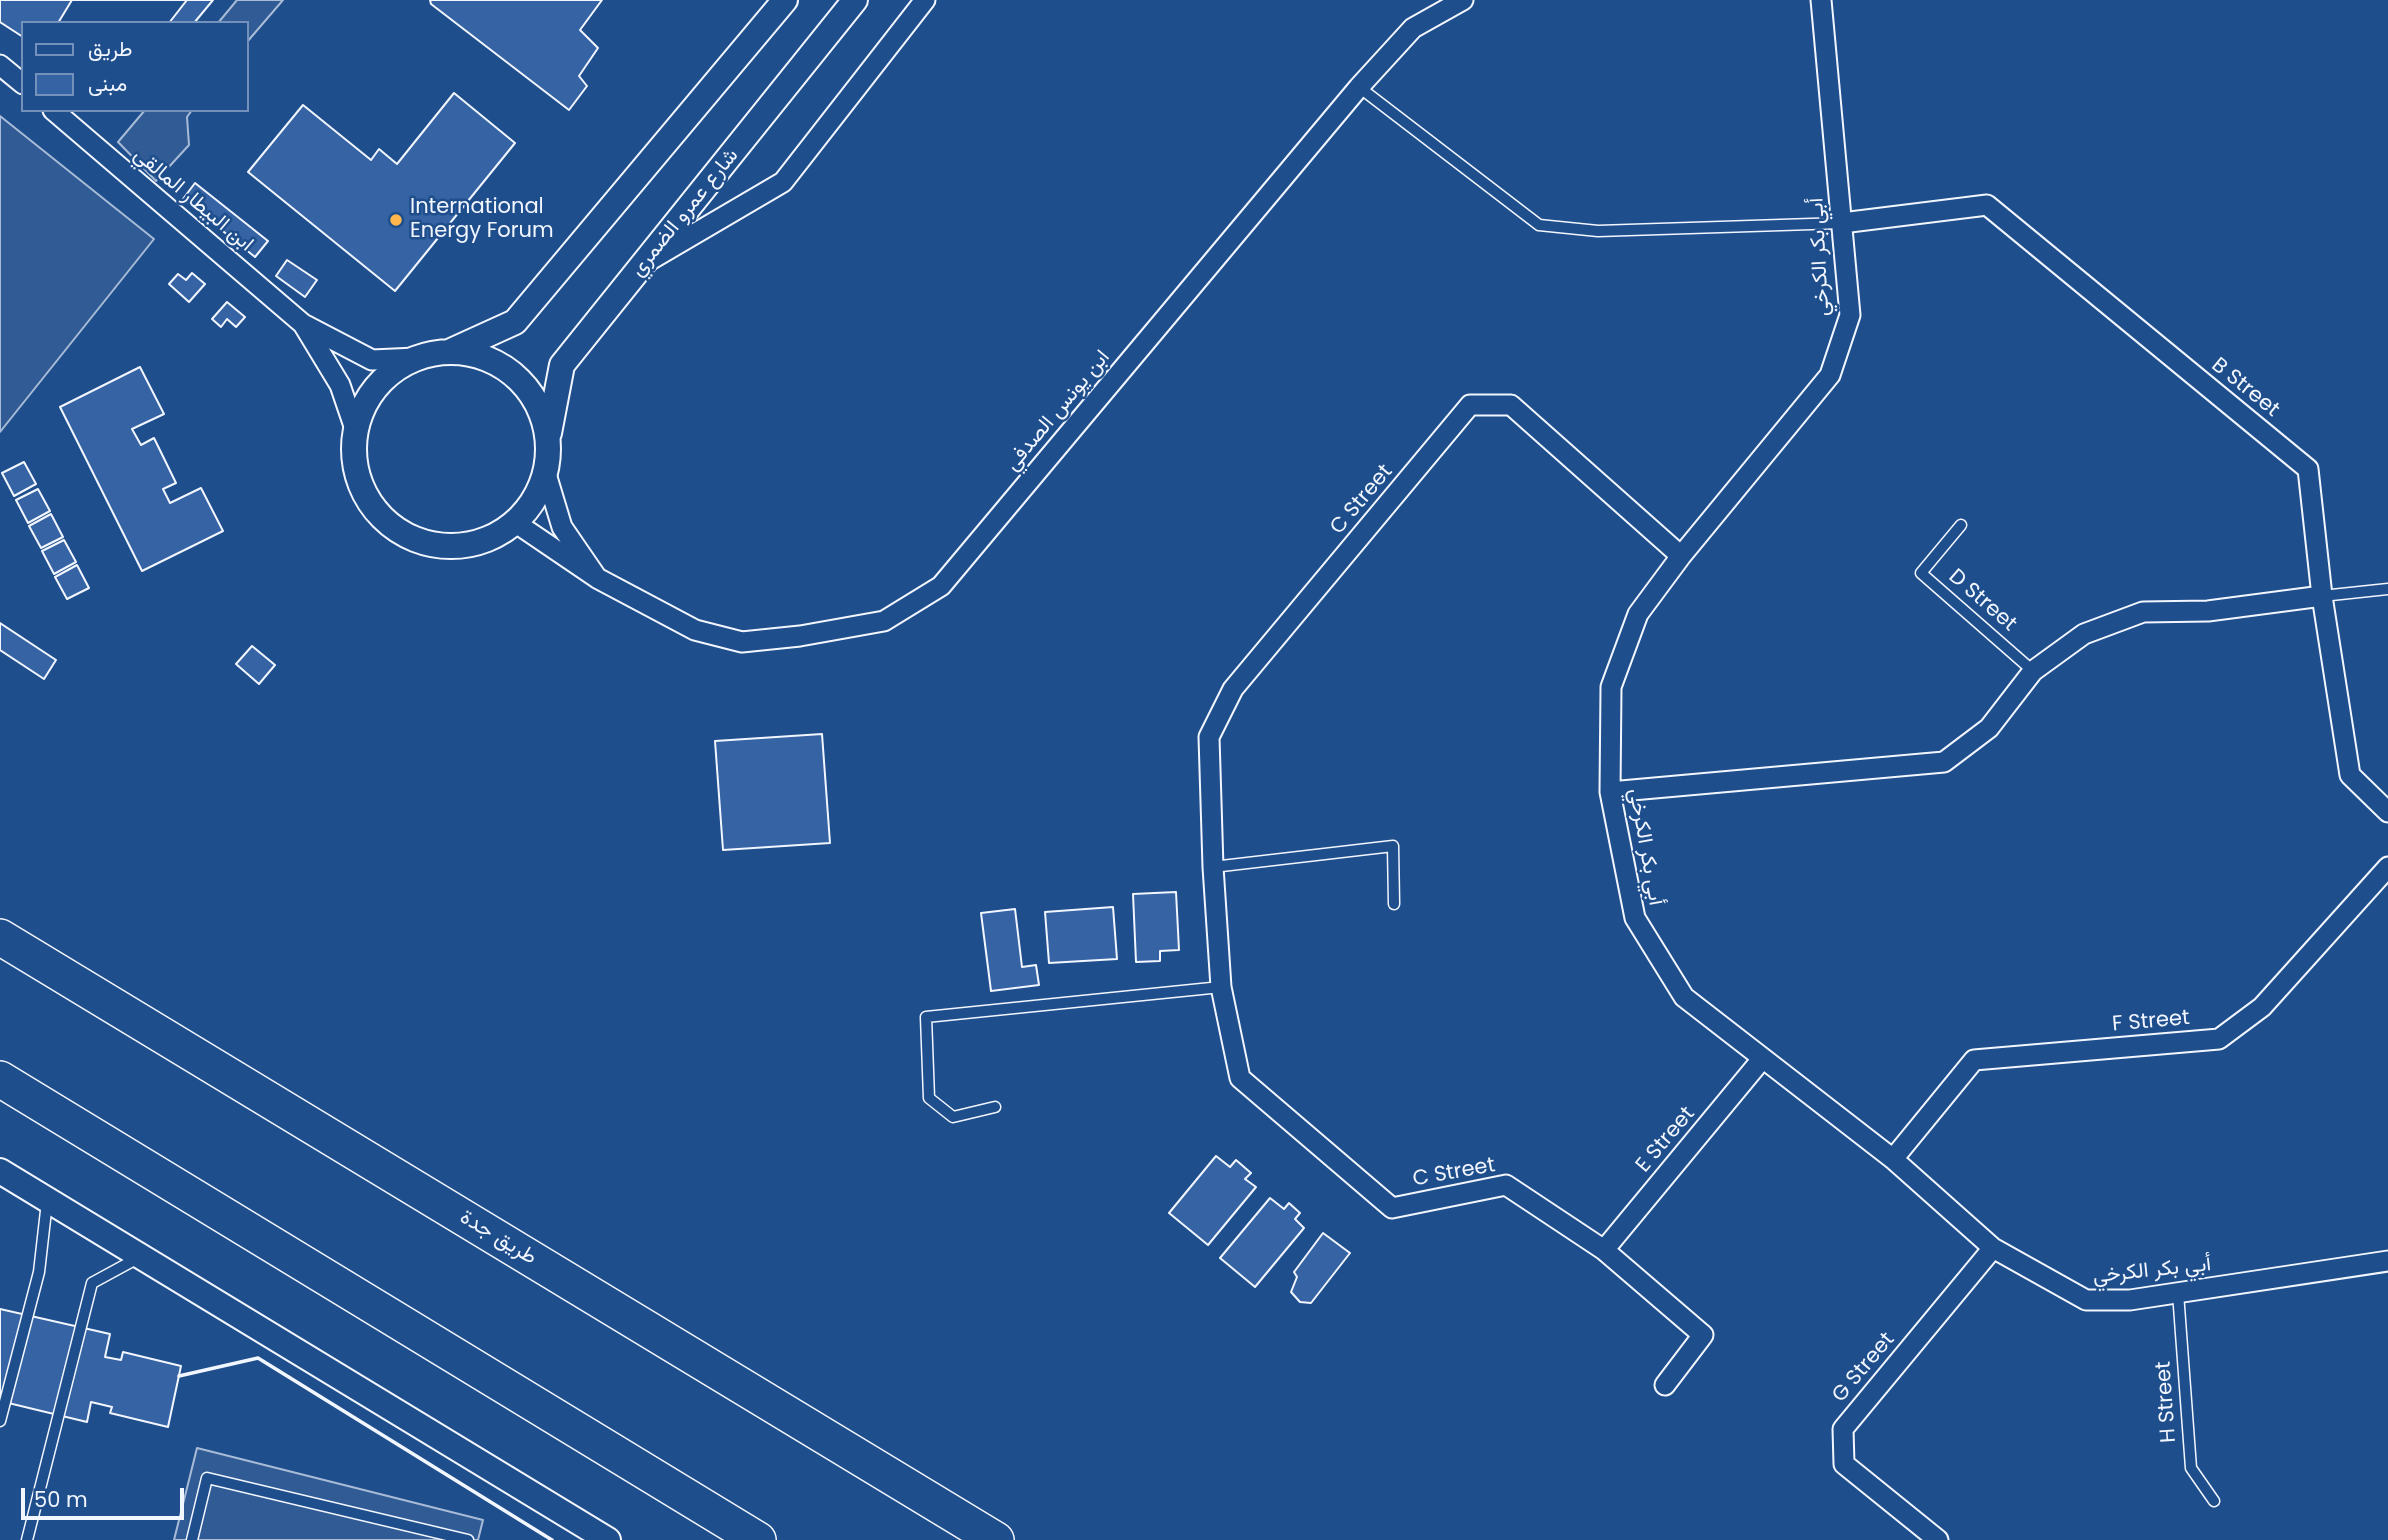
<!DOCTYPE html>
<meta charset="utf-8">
<style>
body{margin:0}
#map{position:relative;width:2388px;height:1540px;overflow:hidden;background:#1f4e8c;font-family:Poppins,Vazirmatn,sans-serif}
canvas{display:block}
.legend{position:absolute;left:21px;top:21px;width:228px;height:91px;box-sizing:border-box;background:#1f4e8c;border:2px solid #7391ba;margin:0;padding:9px 12px;list-style:none;font-size:21px;color:#f2f6ff}
.legend li{display:flex;align-items:center;gap:14px;height:35px}
.legend b{width:35px;border:2px solid #7391ba}
.scale{position:absolute;left:21px;top:1488px;width:163px;height:32px;box-sizing:border-box;border:4px solid #f2f6ff;border-top:0;padding-left:9px;font-size:21px;line-height:24px;white-space:nowrap;color:#f2f6ff;-webkit-text-stroke:5px #1f4e8c;paint-order:stroke}
</style>
<div id="map">
<canvas width="2388" height="1540"></canvas>
<ul class="legend">
<li><b style="height:9px;background:#1f4e8c"></b>طريق</li>
<li><b style="height:19px;background:#3563a3"></b>مبنى</li>
</ul>
<div class="scale">50 m</div>
</div>
<script>
const context = document.querySelector('canvas').getContext('2d');
context.lineJoin = 'round';
function paint(path, color) { context.fillStyle = color; context.fill(path, 'evenodd'); }
function trace(path, color, width, dash) { context.strokeStyle = color; context.lineWidth = width; context.lineCap = dash ? 'butt' : 'round'; context.setLineDash(dash || []); context.stroke(path); }
function write(font, color, halo, rows, align = 'center') {
  context.font = font + ' Poppins,Vazirmatn,sans-serif'; context.lineWidth = 5; context.setLineDash([]); context.textBaseline = 'middle'; context.strokeStyle = halo; context.fillStyle = color; for (const [text, x, y, turn = 0] of rows) {
    context.save(); context.translate(x, y); context.rotate((+turn || 0) * Math.PI / 180); context.textAlign = isNaN(turn) ? turn : align; if (halo) context.strokeText(text, 0, 0); context.fillText(text, 0, 0); context.restore();
  }
}
const built = new Path2D(`
 M237,0H283L247,42V23H218Z
 M145,110H192L187,117L189,145L156,181L118,142Z
 M0,116L154,239L0,432Z
 M197,1448L483,1520L478,1540H174Z`);
paint(built, '#305b95');
trace(built, '#a8bbd7', 2);
const building = new Path2D(`
 M0,0H213L194,23H23V37L0,22Z
 M72,0H187L169,23H58Z
 M430,0H602L580,30L598,48L579,76L587,86L569,110L431,4Z
 M454,93L515,143L395,291L248,172L303,105L371,160L379,149L397,164Z
 M195,183L268,241L255,257L183,199Z
 M287,260L317,280L305,297L276,276Z
 M192,273L205,284L189,302L169,284L178,274L186,280Z
 M227,302L245,317L236,327L227,319L221,327L212,319Z
 M140,367L164,414L132,429L141,445L154,438L176,483L163,489L170,503L201,488L223,531L142,571L60,407Z
 M24,462L36,484L14,496L2,473Z
 M38,489L50,511L28,523L16,500Z
 M51,514L63,537L41,548L29,526Z
 M64,540L76,562L54,574L42,551Z
 M77,565L89,588L67,599L55,577Z
 M0,623L56,660L44,679L0,650Z
 M252,646L275,665L259,684L236,664Z
 M822,734L830,843L723,850L715,741Z
 M1176,892L1179,950L1160,951V961L1136,962L1133,894Z
 M1113,907L1117,959L1049,963L1045,912Z
 M1015,909L1022,967L1036,965L1039,985L991,991L981,913Z
 M1216,1156L1230,1167L1236,1160L1251,1173L1245,1179L1256,1187L1208,1245L1169,1213Z
 M1270,1198L1284,1209L1289,1203L1300,1213L1295,1219L1304,1228L1255,1287L1220,1258Z
 M1323,1233L1350,1253L1311,1303L1300,1302L1291,1292L1297,1277L1294,1272Z
 M0,1309L110,1334L105,1357L121,1360L123,1352L181,1366L168,1427L110,1413L112,1407L91,1402L87,1422L0,1401Z`);
paint(building, '#3563a3');
trace(building, '#f2f6ff', 2);
const service = new Path2D(`
 M1359,87L1539,225L1598,231L1842,223
 M1961,525L1921,573L2033,671
 M2322,596L2388,589
 M1213,867L1393,846L1394,904
 M995,1107L953,1117L929,1098L926,1017L1221,987
 M2178,1293L2191,1468L2214,1501
 M0,1421L39,1272L47,1202
 M27,1540L92,1283L138,1258
 M192,1540L207,1478L468,1540`);
const minor = new Path2D(`
 M1821,0L1850,315L1830,375L1681,556L1638,614L1611,687L1610,792L1635,918L1684,997L1893,1159L1993,1248L2086,1300H2130L2388,1261
 M0,65L23,84
 M53,110L303,324
 M1842,223L1987,205L2308,469L2322,596L2350,775L2388,812
 M650,260L783,182L925,0
 M355,429L340,385L303,324L372,360L416,358
 M516,523L597,578L562,527L546,474
 M597,578L695,630L742,642L800,636L884,621L941,586L1359,87L1413,28L1463,0
 M1610,792L1944,762L1989,728L2033,671L2084,634L2143,612L2208,611L2322,596
 M1893,1159L1974,1060L2219,1039L2262,1007L2388,867
 M1604,1250L1762,1059
 M1665,1385L1703,1335L1604,1250L1506,1185L1392,1208L1240,1078L1221,987L1213,867L1209,737L1233,689L1470,405H1511L1681,556
 M1938,1540L1844,1464L1843,1429L1993,1248`);
const tertiary = new Path2D(`
 M354 449a97 97 0 1 1 194 0a97 97 0 1 1-194 0Z
 M449,352L515,322L785,0
 M549,433L562,365L855,0
 M0,1171L608,1540`);
const motorway = new Path2D(`
 M0,937L996,1540
 M0,1079L758,1540`);
trace(service, '#f2f6ff', 13);
trace(minor, '#f2f6ff', 23);
trace(tertiary, '#f2f6ff', 28);
trace(motorway, '#f2f6ff', 38);
trace(service, '#1f4e8c', 10);
trace(minor, '#1f4e8c', 19);
trace(tertiary, '#1f4e8c', 24);
trace(motorway, '#1f4e8c', 35);
trace(new Path2D(`
 M179,1376L258,1358L552,1540`), '#f2f6ff', 3.5);
for (const [x, y, r, color] of [
 [396,220,7,"#ffb74d"]
]) { const dot = new Path2D(); dot.arc(x, y, r, 0, 2 * Math.PI); context.fillStyle = color; context.fill(dot); trace(dot, '#1f4e8c', 2.5); }
write('21px', '#f2f6ff', '#1f4e8c', [
 ["ابن البيطار المالقي",193,200,40],
 ["شارع عمرو الضمري",685,213,-51],
 ["أبي بكر الكرخي",1820,257,-93],
 ["B Street",2245,388,39],
 ["ابن يونس الصدفي",1058,411,-50],
 ["C Street",1362,500,-50],
 ["D Street",1982,601,41],
 ["أبي بكر الكرخي",1645,847,80],
 ["F Street",2151,1022,-5],
 ["E Street",1666,1140,-50],
 ["C Street",1454,1173,-10],
 ["طريق جدة",498,1238,31],
 ["أبي بكر الكرخي",2152,1271,-6],
 ["G Street",1864,1368,-50],
 ["H Street",2167,1402,-94]
]);
write('21px', '#f2f6ff', '#1f4e8c', [
 ["International",410,208],
 ["Energy Forum",410,232]
], 'left');
</script>
